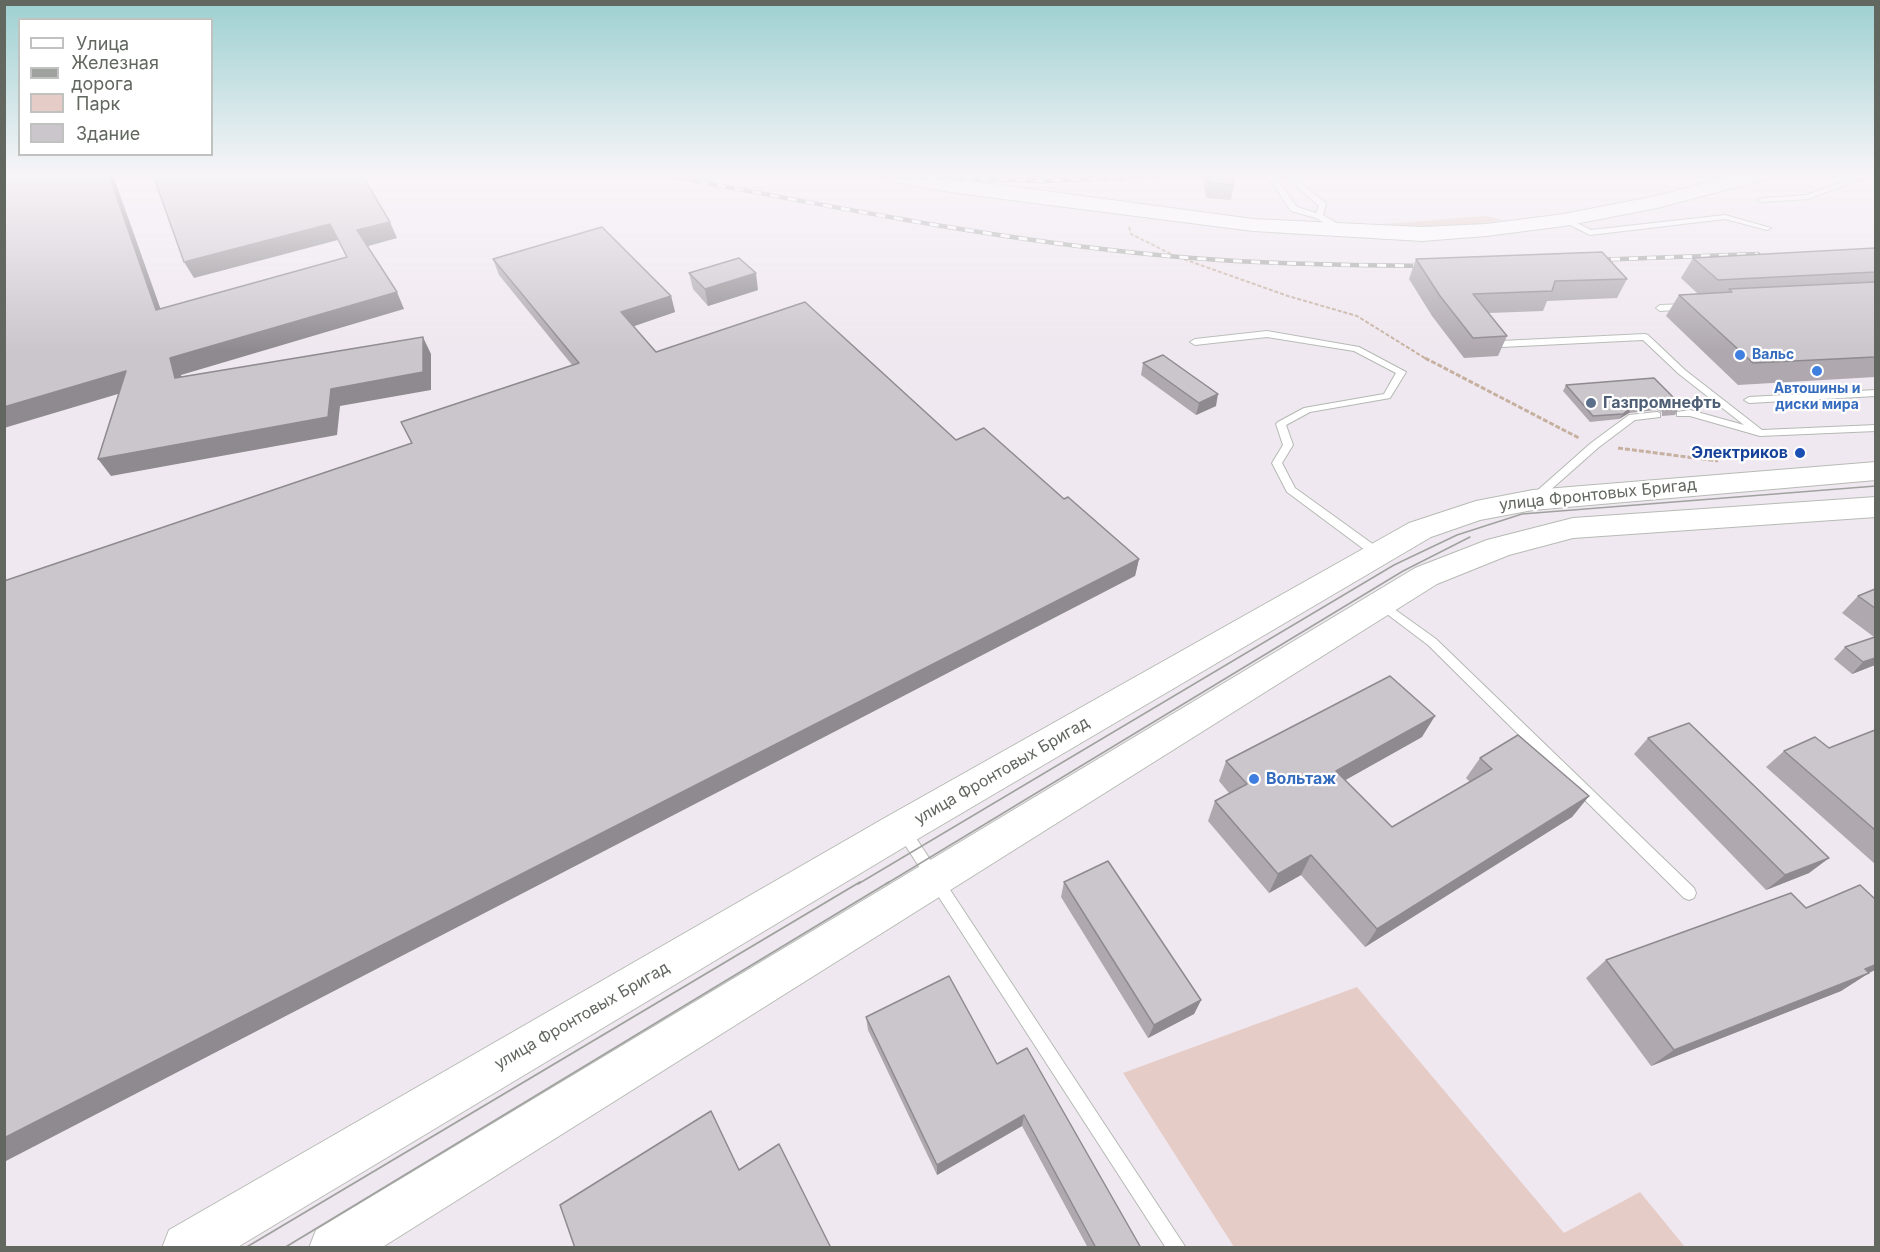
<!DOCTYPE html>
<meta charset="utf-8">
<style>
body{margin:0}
#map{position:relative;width:1880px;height:1252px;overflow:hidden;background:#f0e8f0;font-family:Inter,sans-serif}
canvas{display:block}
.frame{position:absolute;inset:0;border:6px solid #62675f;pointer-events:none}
.legend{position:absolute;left:18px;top:18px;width:195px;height:138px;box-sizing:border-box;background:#fff;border:2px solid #c0c2bf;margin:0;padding:8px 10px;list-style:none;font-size:18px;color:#62675f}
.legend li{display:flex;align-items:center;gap:12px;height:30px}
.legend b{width:30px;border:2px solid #c0c2bf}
</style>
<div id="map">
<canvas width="1880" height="1252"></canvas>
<div class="frame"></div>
<ul class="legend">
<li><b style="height:8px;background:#fff"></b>Улица</li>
<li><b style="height:8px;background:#a0a29f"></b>Железная дорога</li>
<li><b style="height:16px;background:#e5ccc7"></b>Парк</li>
<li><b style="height:16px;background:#cbc5cc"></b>Здание</li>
</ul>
</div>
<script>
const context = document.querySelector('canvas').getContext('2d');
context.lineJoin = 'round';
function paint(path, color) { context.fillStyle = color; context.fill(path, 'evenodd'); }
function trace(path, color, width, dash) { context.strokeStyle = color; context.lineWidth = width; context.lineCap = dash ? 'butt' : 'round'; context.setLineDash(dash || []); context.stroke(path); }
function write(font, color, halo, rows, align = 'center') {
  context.font = font + ' Inter,sans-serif'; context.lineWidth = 4.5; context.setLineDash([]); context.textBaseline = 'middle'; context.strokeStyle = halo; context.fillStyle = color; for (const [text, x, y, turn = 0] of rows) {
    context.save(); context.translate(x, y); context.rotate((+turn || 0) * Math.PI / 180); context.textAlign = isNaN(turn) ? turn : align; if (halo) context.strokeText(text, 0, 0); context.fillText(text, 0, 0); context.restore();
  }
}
paint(new Path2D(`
 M1486,216L1503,220C1468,226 1418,232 1383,224Z
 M1357,987L1564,1233L1640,1192L1685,1247H1234L1123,1073Z`), '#e5ccc7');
const lane = new Path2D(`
 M1267,175H1274L1297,207L1316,213L1319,206L1283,175H1291L1326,203L1323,215L1345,228V232H1339L1316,218L1291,211Z
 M1861,175H1872L1808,199L1762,202L1758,200L1762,198L1807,195Z
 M1725,215L1771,228L1767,230L1725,219L1590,235L1560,220L1567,218L1591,230Z
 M1686,304L1689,305V309L1660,311L1656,308L1660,305Z
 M1267,331L1359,347L1406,372L1390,398L1310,412L1286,425L1293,445L1282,463L1295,488L1381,550L1383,553L1381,556H1373L1287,492L1272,463L1283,445L1276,424L1278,422L1304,408L1384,394L1396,373L1354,351L1267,337L1195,345L1190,342L1195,339Z
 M1645,334L1648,335L1685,370L1762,430L1876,425V431L1760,436L1690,416H1677V412L1690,410L1744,425L1679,374L1643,340L1501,347L1496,344L1501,341Z
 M1876,390V396L1749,403L1744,400L1749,397Z
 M1657,412L1660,413V417L1635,420L1599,447L1538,501H1530L1529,499L1530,497L1591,443L1629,415Z
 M1383,601L1436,639L1694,888L1696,893L1694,898L1689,900L1684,898L1428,645L1379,608L1377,605L1379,602Z
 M903,824L908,826L1186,1248H1166L898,834L896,830L898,826Z`);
const secondary = new Path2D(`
 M882,175H926L1253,219L1422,227L1486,224L1564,214L1656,196L1735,175H1770L1767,179L1657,208L1564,226L1486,236L1422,241L1253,231L956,193L892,181L885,179Z
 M1876,462V480L1533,510L1480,520L1431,537L916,840L236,1248H162L169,1230L888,816L1409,523L1476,501L1533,490Z
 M1876,497V517L1573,538L1509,555L1437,584L381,1248H309L316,1230L1415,568L1487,540L1573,518Z`);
trace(lane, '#b4b9b3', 2);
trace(secondary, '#b6bbb4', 2);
trace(new Path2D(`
 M1129,227L1131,234L1175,256L1288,296L1357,316L1428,360`), '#c6b1a0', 2, [4, 2]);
trace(new Path2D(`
 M1425,358L1579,438
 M1618,448L1718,461`), '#c6b1a0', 3, [5, 2]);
paint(lane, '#fff');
paint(secondary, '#fff');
trace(new Path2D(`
 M858,884L1394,565L1457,535L1522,514L1876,486
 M886,884L1403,571L1470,537`), '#a0a29f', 1.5);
trace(new Path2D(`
 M245,1248L860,882
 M284,1248L889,882`), '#a0a29f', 2);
const rail = new Path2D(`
 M664,175C828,206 992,239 1158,255C1249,264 1340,265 1431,266
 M855,175L1043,181L1199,175
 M1593,260L1758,254`);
trace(rail, '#a0a29f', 4.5);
trace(rail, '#fff', 3, [9]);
paint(new Path2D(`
 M1203,175H1233L1234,185L1231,200L1206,198Z
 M1875,248V377L1738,385L1666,316L1679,295L1698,294L1681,278L1693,258Z
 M493,259L671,296L675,312L633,326L656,352L956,440L1064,499L1139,559L1135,576L411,443L401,422L572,365L499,275Z
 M1416,259L1627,279L1617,298L1547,301L1543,311L1489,313L1507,336L1498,356L1464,358L1432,316L1409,279Z
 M689,273L758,290L708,306L693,289Z
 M1143,363L1216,406L1196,415L1141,375Z
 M1654,378L1678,409L1675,415L1662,416V412L1657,410L1629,413L1619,419L1590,422L1563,391L1566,385Z
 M1875,589V637H1874L1842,613L1858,596Z
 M1845,647L1875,665L1852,674L1834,659Z
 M1875,730V864L1766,767L1784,751L1829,748Z
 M1422,737L1345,780L1392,827L1470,782L1466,778L1480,758L1589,796L1572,817L1365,947L1301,875L1269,893L1208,821L1215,801L1229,793L1219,781L1226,761Z
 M1648,738L1829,858L1809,873L1766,890L1634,754Z
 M1064,882L1201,1000L1194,1014L1148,1038L1061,897Z
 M1606,960L1869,973L1841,991L1651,1066L1586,978Z
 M866,1017L997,1064L1141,1248H1088L1022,1126L937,1175L868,1030Z`), '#afa9af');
paint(new Path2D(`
 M109,175H113L167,327L156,310Z
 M390,222L397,238L365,247L357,230Z
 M330,224L338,240L194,278L184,262Z
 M756,273L758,290L708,306L705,289Z
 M397,292L404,309L181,375L186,395L175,378L170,358Z
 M671,296L675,312L626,329L621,312Z
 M423,337L431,354V390L340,406L337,435L111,476L98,459Z
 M126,371L138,388L4,428V407Z
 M1218,394L1216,406L1196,415L1199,403Z
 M1632,407L1629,413L1619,419L1623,414Z
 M1139,559L1135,576L4,1162V1138Z
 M1875,658V665L1852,674L1863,662Z
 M1435,716L1422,737L1326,791L1336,771Z
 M1589,796L1572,817L1365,947L1377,929Z
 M1311,855L1301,875L1269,893L1278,874Z
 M1829,858L1809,873L1766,890L1785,875Z
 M1875,965V970L1867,974L1869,973L1841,991L1651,1066L1674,1050Z
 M1201,1000L1194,1014L1148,1038L1154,1025Z
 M1024,1115L1022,1126L937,1175V1165Z`), '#8e8a8f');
const building = new Path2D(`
 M4,175H109L156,310L347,257L330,224L184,262L153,175H362L390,222L357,230L397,292L170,358L175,378L423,337V372L331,389L328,417L98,459L126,371L4,407Z
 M1208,175H1233L1234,185L1209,183Z
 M602,227L671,296L621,312L656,352L805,302L956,440L984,428L1064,499L1068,497L1139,559L4,1138V581L412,443L401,422L579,363L493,259Z
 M1875,248V272L1718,280L1693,258Z
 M1602,252L1627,279L1555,281L1552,291L1473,294L1507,336L1473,338L1440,296L1416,259Z
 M739,258L756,273L705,289L689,273Z
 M1875,282V357L1753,363L1679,295L1732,292L1729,289Z
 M1163,355L1218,394L1199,403L1143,363Z
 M1654,378L1680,404L1678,409L1666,410L1665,406L1660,404L1632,407L1623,414L1593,416L1566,385Z
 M1875,589V608L1858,596Z
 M1875,637V658L1863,662L1845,647Z
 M1390,676L1435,716L1336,771L1392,827L1492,769L1480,758L1518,735L1589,796L1377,929L1311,855L1278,874L1215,801L1247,784L1226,761Z
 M1689,723L1829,858L1785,875L1648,738Z
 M1875,730V830L1784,751L1815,737L1829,748Z
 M1108,861L1201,1000L1154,1025L1064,882Z
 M1860,885L1875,899V965L1865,969L1869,973L1674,1050L1606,960L1791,893L1806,908Z
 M949,976L997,1064L1027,1048L1141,1248H1096L1024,1115L937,1165L866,1017Z
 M711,1111L739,1170L779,1144L831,1248H575L560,1205Z`);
paint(building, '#cbc5cc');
trace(building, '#8e8a8f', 1.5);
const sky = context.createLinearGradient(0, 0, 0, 351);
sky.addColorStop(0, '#9dd0d1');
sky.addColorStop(0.5, '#f8f5f8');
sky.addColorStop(1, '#f8f5f800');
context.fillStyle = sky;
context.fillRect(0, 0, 1880, 351);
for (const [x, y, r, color] of [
 [1740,355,6,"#3f7fe0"],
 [1817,371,6,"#3f7fe0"],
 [1591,403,6,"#5c6f8a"],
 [1800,453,6,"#1a4fb4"],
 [1254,779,6,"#3f7fe0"]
]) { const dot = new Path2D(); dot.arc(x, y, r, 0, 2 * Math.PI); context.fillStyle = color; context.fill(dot); trace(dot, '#fff', 2); }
write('bold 14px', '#366cbe', '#fff', [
 ["Вальс",1752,355],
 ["Автошины и",1817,389,"center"],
 ["диски мира",1817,405,"center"]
], 'left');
write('bold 16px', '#4e5e75', '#fff', [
 ["Газпромнефть",1603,403]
], 'left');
write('bold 16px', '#164399', '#fff', [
 ["Электриков",1788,453]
], 'right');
write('16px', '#62675f', '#fff', [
 ["улица Фронтовых Бригад",1598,495,-6],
 ["улица Фронтовых Бригад",1002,771,-30],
 ["улица Фронтовых Бригад",582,1016,-30]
]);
write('bold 16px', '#366cbe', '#fff', [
 ["Вольтаж",1266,779]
], 'left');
</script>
